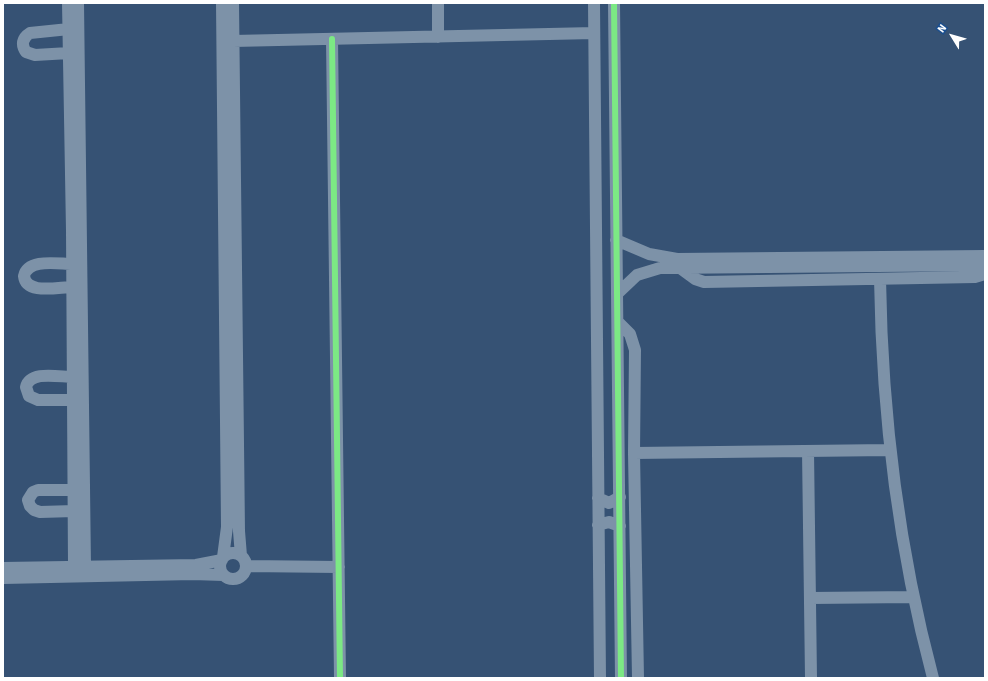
<!DOCTYPE html>
<style>
body{margin:0}
#map{position:relative;width:988px;height:681px;overflow:hidden;background:#365274;font-family:"Source Sans 3",sans-serif}
canvas{display:block}
.frame{position:absolute;inset:0;border:4px solid #fff;pointer-events:none}
.north{position:absolute;left:932px;top:16px;width:40px;height:40px;-webkit-text-stroke:3px #1b4f8f;paint-order:stroke;rotate:307deg;font-size:11px;font-weight:700;line-height:16px;text-align:center;color:#fff}
.north::after{content:'';display:block;margin:auto;width:14px;height:18px;background:#fff;clip-path:polygon(50% 0,100% 100%,50% 72%,0 100%)}
</style>
<div id="map">
<canvas width="988" height="681"></canvas>
<div class="frame"></div>
<div class="north">N</div>
</div>
<script>
const context = document.querySelector('canvas').getContext('2d');
context.lineJoin = 'round';
function trace(path, color, width, dash) { context.strokeStyle = color; context.lineWidth = width; context.lineCap = dash ? 'butt' : 'round'; context.setLineDash(dash || []); context.stroke(path); }
trace(new Path2D(`
 M68,3L72,231L74,566
 M78,3L85,566
 M222,3L227,527L223,557
 M233,3L239,531L241,556
 M438,3V37
 M594,3L600,678
 M614,3L621,678
 M69,29L30,33C22,38 21,45 26,52L35,55L69,53
 M332,39L340,678
 M233,41L594,33
 M616,240L649,254L677,259L985,256
 M72,264C58,264 28,258 24,276C26,295 58,287 72,287
 M680,268L695,279L704,282L975,277L985,274
 M880,279C882,414 898,547 933,678
 M618,293L637,275L660,268L985,265
 M618,322L630,334L635,350L634,453L638,678
 M73,377C59,377 30,370 26,387L29,396L38,400H73
 M808,451L811,678
 M634,453L889,450
 M73,490H38L33,492L28,500L30,506L34,510L40,512L74,511
 M598,498L609,503L620,497
 M598,525L609,522L620,526
 M220 566a13 13 0 1 1 26 0a13 13 0 1 1-26 0Z
 M246,566L339,567
 M3,568L196,565L222,560
 M3,578L193,574L223,575
 M810,598L913,597`), '#7d92a8', 12);
trace(new Path2D(`
 M614,3L621,678
 M332,39L340,678`), '#7ce984', 6);
</script>
